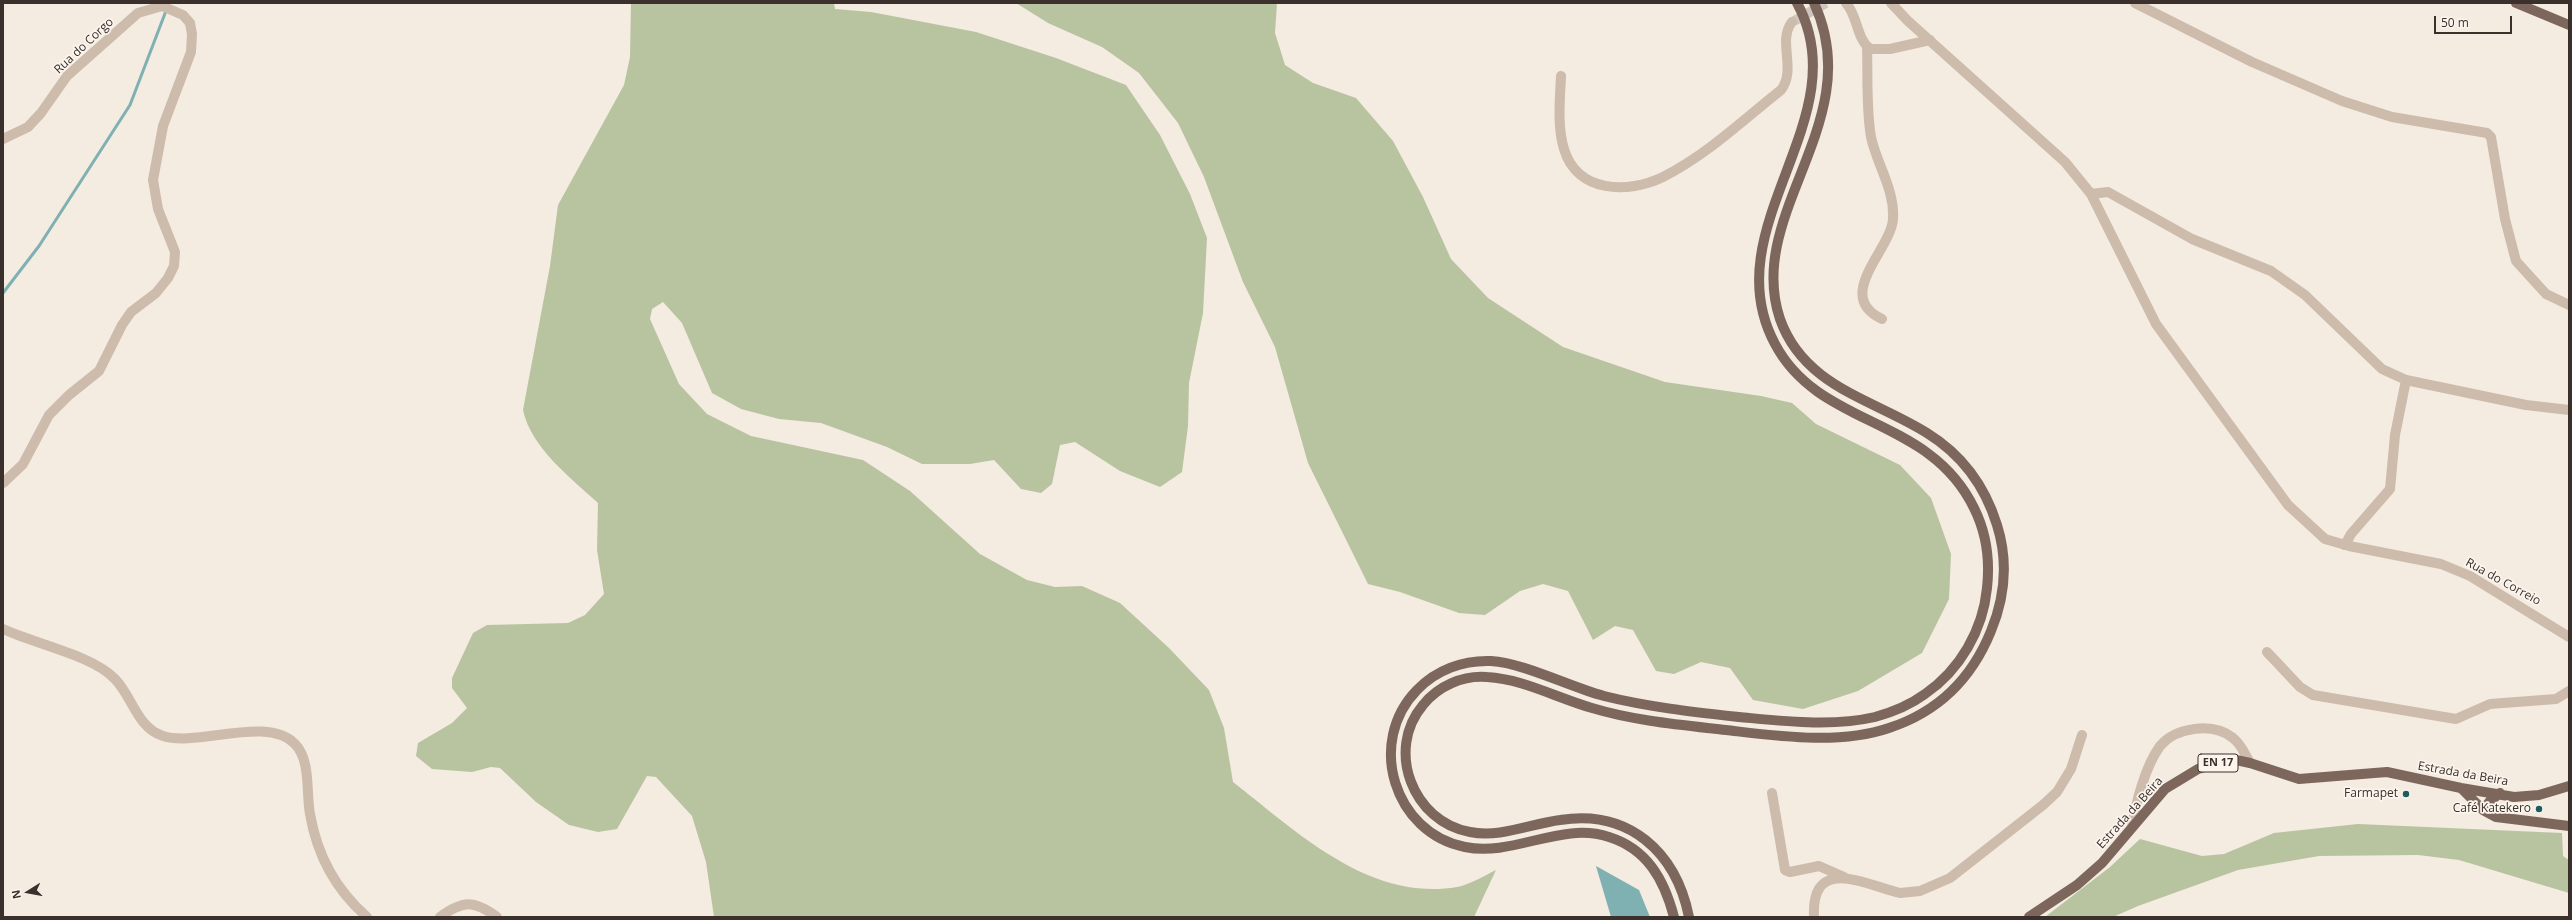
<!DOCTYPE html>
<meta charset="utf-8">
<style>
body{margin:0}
#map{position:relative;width:2572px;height:920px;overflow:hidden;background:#f4ebe1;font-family:"Open Sans",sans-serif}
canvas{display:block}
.frame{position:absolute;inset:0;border:4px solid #3b302b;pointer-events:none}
.north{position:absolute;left:8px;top:872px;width:40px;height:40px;-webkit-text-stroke:3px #fbf5ee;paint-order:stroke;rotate:259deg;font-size:11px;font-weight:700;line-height:16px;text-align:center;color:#3b302b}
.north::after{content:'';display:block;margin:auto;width:14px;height:18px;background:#3b302b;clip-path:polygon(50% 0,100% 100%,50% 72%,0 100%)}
.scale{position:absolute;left:2434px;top:16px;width:78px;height:18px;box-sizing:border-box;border:2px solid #3b302b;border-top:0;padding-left:5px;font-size:12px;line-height:14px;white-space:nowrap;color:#3b302b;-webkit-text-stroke:3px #fbf5ee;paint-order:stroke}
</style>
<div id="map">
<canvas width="2572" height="920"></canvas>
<div class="frame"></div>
<div class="north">N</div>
<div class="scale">50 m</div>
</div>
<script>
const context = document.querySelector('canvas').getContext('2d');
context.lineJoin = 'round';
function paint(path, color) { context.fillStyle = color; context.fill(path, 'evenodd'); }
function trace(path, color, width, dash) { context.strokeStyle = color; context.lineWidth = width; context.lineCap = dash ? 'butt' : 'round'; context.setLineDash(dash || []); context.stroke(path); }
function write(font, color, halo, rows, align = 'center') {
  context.font = font + ' "Open Sans",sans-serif'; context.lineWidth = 3.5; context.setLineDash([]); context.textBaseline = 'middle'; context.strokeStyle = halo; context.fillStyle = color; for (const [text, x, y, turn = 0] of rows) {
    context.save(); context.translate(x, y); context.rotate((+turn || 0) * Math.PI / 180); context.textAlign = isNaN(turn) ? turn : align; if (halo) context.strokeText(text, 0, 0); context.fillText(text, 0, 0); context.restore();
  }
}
paint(new Path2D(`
 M631,3H834L835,9L871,12L976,32L1056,58L1126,85L1160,135L1190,194L1207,238L1203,313L1189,383L1188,426L1182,472L1160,487L1120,471L1075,442L1060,445L1052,484L1041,493L1021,489L994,460L970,464H922L887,447L821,423L779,419L741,409L712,393L682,323L663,302L652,309L650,319L679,384L707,414L751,436L863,460L910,491L980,554L1027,580L1055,587L1082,586L1120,603L1169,648L1209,690L1224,728L1233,782C1296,831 1369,902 1457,887C1469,885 1484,876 1496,870L1474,917H714L706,862L692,816L656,777L647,776L617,829L598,832L569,825L536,802L500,768L491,767L472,772L432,769L416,756L418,743L452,723L467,708L452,688V678L473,633L487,625L568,623L585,615L604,594L597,550L598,503C571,478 531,448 523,410L550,266L558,205L624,85L630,57Z
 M1016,3H1277L1275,33L1285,65L1313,83L1356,98L1393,141L1423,197L1451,259L1488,298L1563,347L1665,382L1761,396L1792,403L1816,424L1900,465L1931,498L1951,554L1949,599L1922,653L1858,691L1803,709L1753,700L1730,668L1701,662L1674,674L1656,671L1633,630L1615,626L1593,640L1568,591L1543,584L1520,591L1485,615L1459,613L1400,592L1368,584L1308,463L1275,347L1243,282L1204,177L1178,123L1139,73L1102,47L1048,23Z
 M2358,824L2562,833L2563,856L2569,860V893L2459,860L2418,855L2319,856L2238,870L2138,906L2113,917H2045L2110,867L2140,839L2202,856L2224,854L2274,833Z`), '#b8c4a0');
paint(new Path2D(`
 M1596,866L1639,890L1650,917H1611Z`), '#7fb0b2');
trace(new Path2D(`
 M3,293L39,246L130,105L169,3`), '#7fb0b2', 3);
trace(new Path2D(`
 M1794,21L1826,3`), '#cfc6bd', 10, [10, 5]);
trace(new Path2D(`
 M1846,3C1858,16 1856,38 1870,49H1890L1930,40
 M2135,3L2252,62L2342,101L2392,117L2487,133L2491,137L2505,219L2516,261L2546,294L2569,305
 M1867,46C1868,76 1866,108 1871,137C1877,165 1895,190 1893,219C1891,250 1833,296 1882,319
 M1561,76C1560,99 1557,126 1564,149C1577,193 1628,194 1663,177C1707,155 1743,120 1781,90C1797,69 1777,41 1792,22
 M2091,194L2108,192L2192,239L2271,271L2305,295L2382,369L2406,380L2526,405L2569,410
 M2345,545L2351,534L2390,489L2395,435L2406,380
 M2267,652L2300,687L2313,695L2456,719L2490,704L2556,699L2569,691
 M1772,793L1785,870L1790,872L1819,866L1844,877
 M2132,827C2136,802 2145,767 2160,746C2176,727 2213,722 2233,738C2241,744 2245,754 2250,763
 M1814,917C1811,855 1864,884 1900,893L1920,891L1950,878L2043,805L2057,792L2071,769L2082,735`), '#cdbbac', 10);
trace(new Path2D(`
 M1891,3L1908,21L2065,162L2091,194L2156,324L2288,505L2325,539L2349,546L2441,564L2470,576L2569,637
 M3,139L28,127L41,113L67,76L138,13L162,6L183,15L190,23L192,34L191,52L163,126L153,180L158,209L175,252L174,266L168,278L156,293L131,312L122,325L99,371L69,395L49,415L23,464L3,483
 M3,629C35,644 92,655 115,679C132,696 137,728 163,736C198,747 267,715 295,744C311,760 306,793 310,814C317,855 336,890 367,917
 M440,917C463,900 474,900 497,917`), '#cdbbac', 10);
trace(new Path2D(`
 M2516,3L2569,25
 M2461,788L2483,810L2496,817L2569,826
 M2483,810L2490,801L2500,793
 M1674,917C1664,879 1647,849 1609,837C1561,821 1514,857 1465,847C1394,833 1366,742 1417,690C1436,670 1463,660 1491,661C1524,663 1570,687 1604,696C1648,707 1694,712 1739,717C1783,721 1832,727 1875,717C1893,712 1910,705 1925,694C1960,670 1983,630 1987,588C1990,561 1986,532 1974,508C1929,415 1820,429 1775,344C1712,227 1860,118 1797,3
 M1689,917C1676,852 1629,809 1560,820C1530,824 1500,838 1470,832C1413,822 1385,750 1423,705C1438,686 1463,675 1487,677C1523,679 1557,698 1592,708C1635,721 1682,725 1726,730C1778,736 1839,745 1889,728C1938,712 1972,678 1991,631C2005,597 2008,560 1997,525C1985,486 1961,454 1927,433C1873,399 1804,387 1780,319C1744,213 1869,121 1814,3
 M2029,917L2077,885L2102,863L2165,789L2198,769L2217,763L2236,760L2250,763L2299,779L2387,772L2461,788L2514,797L2539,795L2569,786`), '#7d675c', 10);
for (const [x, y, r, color] of [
 [2406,794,4,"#1f5a5e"],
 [2539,809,4,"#1f5a5e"]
]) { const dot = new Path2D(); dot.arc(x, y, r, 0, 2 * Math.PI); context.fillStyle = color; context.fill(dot); trace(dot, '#fbf5ee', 1.5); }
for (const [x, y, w] of [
 [2218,763,40]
]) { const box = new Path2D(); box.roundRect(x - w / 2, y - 9, w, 18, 3); context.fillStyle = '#fbf5ee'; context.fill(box); trace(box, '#3b302b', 1); }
write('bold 11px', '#3b302b', null, [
 ["EN 17",2218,763]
]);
write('12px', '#3b302b', '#fbf5ee', [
 ["Rua do Corgo",84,46,-43],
 ["Rua do Correio",2503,582,29],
 ["Estrada da Beira",2463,774,10],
 ["Estrada da Beira",2130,813,-48]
]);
write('12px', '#3b302b', '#fbf5ee', [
 ["Farmapet",2398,794],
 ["Café Katekero",2531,809]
], 'right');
</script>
